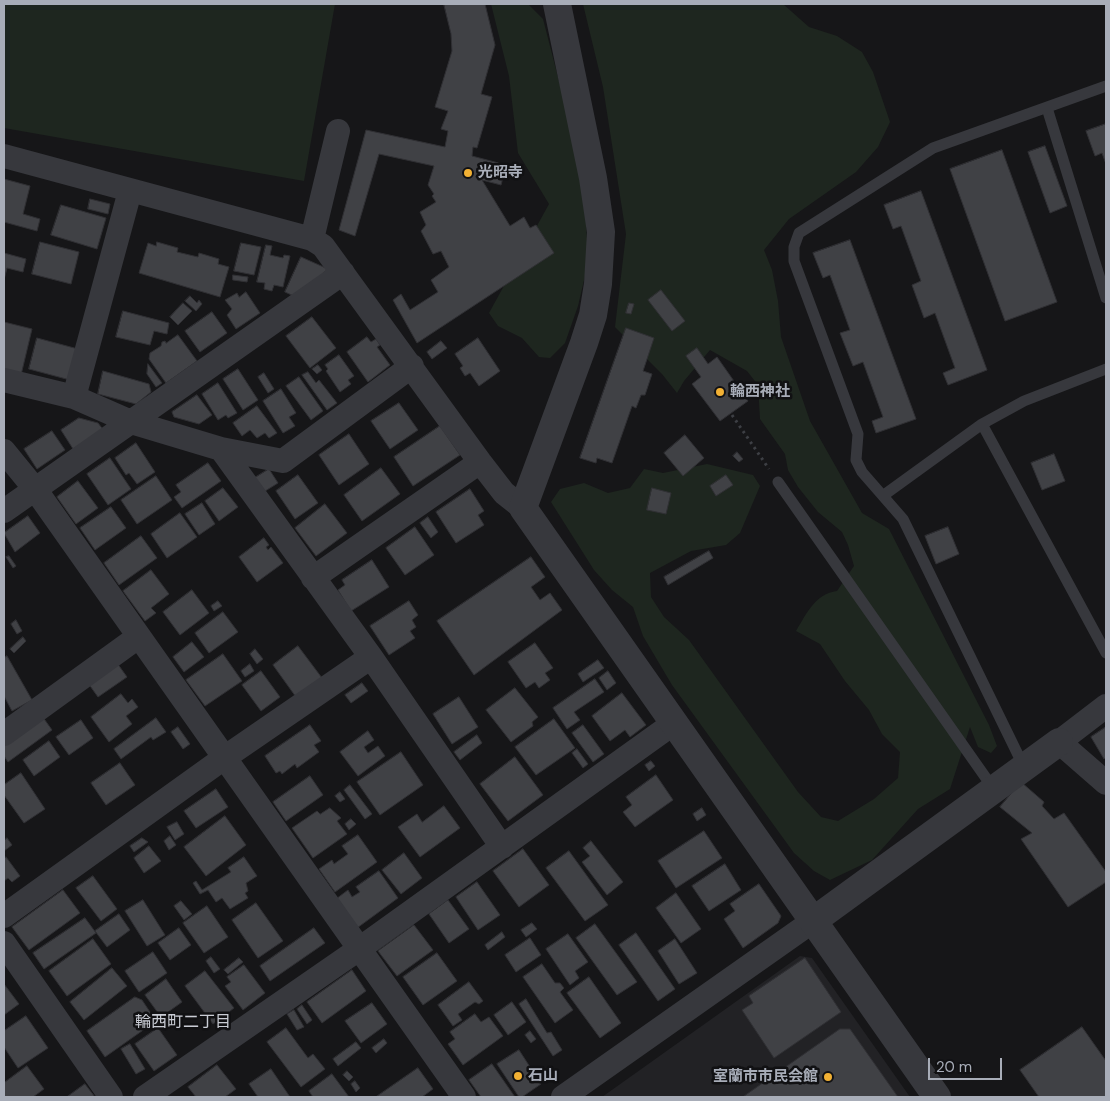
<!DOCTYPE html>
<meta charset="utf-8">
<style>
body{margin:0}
#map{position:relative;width:1110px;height:1101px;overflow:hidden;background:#161618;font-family:"DM Sans",sans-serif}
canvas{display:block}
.frame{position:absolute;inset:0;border:5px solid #a8adb8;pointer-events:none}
.scale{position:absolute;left:928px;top:1058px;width:74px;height:22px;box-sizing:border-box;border:2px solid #a8adb8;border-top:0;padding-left:6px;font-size:15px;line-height:18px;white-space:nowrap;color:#a8adb8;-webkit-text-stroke:4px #111113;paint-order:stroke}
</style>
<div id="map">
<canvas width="1110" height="1101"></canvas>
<div class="frame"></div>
<div class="scale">20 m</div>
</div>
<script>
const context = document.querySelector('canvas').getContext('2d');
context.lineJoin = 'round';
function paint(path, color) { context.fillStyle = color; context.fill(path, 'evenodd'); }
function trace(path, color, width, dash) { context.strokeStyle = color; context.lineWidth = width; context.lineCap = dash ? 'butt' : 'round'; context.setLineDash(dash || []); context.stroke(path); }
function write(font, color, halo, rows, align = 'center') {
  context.font = font + ' "DM Sans","Noto Sans JP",sans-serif'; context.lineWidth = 5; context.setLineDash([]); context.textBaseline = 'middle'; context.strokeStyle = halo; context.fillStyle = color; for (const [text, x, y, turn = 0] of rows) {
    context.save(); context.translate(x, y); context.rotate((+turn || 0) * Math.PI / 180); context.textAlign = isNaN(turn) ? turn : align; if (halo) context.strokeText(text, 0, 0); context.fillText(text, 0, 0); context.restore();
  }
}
paint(new Path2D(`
 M800,956L812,958L910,1097H602Z`), '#222225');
paint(new Path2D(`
 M4,4H335L304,181L4,128Z
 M491,4H528L543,19L584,178L588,263L578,306L565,343L550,358L539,357L522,338L498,326L489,313L549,204L518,153L509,76Z
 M583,4H783L809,27L837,36L862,52L873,72L890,122L878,147L856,172L789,219L764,250L772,270L778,301L781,337L810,421L862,513L889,529L989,725L997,746L991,753L978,747L970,727L950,789L918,809L872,860L830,880L814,871L794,853L672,685L643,636L633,607L612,590L594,570L551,502L560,489L584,483L608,493L630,488L644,469L663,473L707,464L753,475L760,486L740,533L726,545L691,551L650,573L651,597L664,617L689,640L798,792L821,817L838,821L874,799L898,778L900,752L882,734L869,710L845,681L820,644L796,631C807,613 815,594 837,591L854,566L848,545L842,532L818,512L798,487L788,470L785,454L760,419L758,385L747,371L710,350L684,381L677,393L662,374L615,327L626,234L603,87Z`), '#1e261f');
const building = new Path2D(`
 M444,4H485L495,45L481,94L492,97L477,148L473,147L472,156L506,165L501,185L482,180L510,226L524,217L530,228L536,225L554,253L417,343L393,300L401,294L410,310L438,292L431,280L449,267L441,251L433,254L421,231L426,225L420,212L436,202L432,196L434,194L428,185L434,166L379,154L355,236L339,230L366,130L445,147L448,131L441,129L448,111L435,107L452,51L451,34Z
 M1106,124V164L1102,153L1095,156L1086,131Z
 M1045,146L1067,206L1050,213L1028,152Z
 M1002,150L1057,302L1005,321L950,169Z
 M4,179L30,186L23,214L40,219L37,231L4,222Z
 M921,191L987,370L948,385L943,373L955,368L935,313L924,318L912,285L921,281L901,226L893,229L884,205Z
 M90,199L110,204L108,214L88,209Z
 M61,205L106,218L97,249L51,235Z
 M850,240L916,419L876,433L872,421L883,417L863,362L853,366L840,333L850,330L830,275L823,278L813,253Z
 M40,242L79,252L71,284L32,274Z
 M157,242L178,248L177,252L198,257L199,253L219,259L218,264L229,267L220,297L139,273L148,243L156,246Z
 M241,243L261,247L254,275L234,271Z
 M266,245L272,246L270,255L283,258L284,255L290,256L283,287L274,285L272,291L264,289L265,283L257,282Z
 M4,253L26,259L23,272L7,268L4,280Z
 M301,257L328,269L296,297L285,292Z
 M233,275L248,277L247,282L233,280Z
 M661,290L685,321L672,331L648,300Z
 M246,292L260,313L236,329L227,315L232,309L225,300L237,293L239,297Z
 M190,296L197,303L199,300L202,304L196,311L185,301Z
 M183,303L192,311L178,325L170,317Z
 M629,303L634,304L631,314L626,313Z
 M123,311L169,323L167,334L154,331L150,345L116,337Z
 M212,312L227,333L200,352L185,331Z
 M312,317L336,348L310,368L286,336Z
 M4,322L32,329L21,375L4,370Z
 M626,328L654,338L643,371L652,374L645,395H641L636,408L632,406L612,463L597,458L596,463L580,458Z
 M178,335L197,361L166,383L149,359L150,353L161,346L162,342L165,341L166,343Z
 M367,337L371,342L376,339L380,345L377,347L390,365L368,382L347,352Z
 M37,338L78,349L70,380L29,369Z
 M478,338L500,371L479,386L470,373L465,376L460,368L463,366L455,354Z
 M441,341L447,348L432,359L427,352Z
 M697,348L708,364L717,357L748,401L720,421L692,384L701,377L686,356Z
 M339,355L354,376L348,380L351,384L340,392L326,371L328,369L325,365Z
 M148,364L162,383L156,387L147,374Z
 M318,365L322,370L317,374L312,369Z
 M238,369L258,400L243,410L223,379Z
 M103,371L149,384L151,392L136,404L98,394Z
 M308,372L316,383L319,380L337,403L327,410L302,375Z
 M264,373L274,389L268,393L258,377Z
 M299,377L323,411L311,420L286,386Z
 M218,383L237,413L228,418L226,415L218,420L202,394Z
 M281,389L296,413L289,417L295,426L283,433L263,401Z
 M197,395L212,415L199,424L174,417L172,412Z
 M399,403L418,430L390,449L371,421Z
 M257,406L277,433L269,438L265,433L257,438L250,430L242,436L233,423Z
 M79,418L98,423L105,432L75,452L61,430Z
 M440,426L460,455L413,486L394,457Z
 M52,431L65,450L37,469L24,449Z
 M349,434L369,464L339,485L319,455Z
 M685,435L704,458L683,476L664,453Z
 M136,443L155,472L137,484L129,473L126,475L115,458Z
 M737,452L743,459L739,462L733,456Z
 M1054,454L1065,481L1042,490L1031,463Z
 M110,458L131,489L108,505L87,474Z
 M208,463L221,481L182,508L174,497L181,492L176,485Z
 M381,468L400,494L362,521L344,495Z
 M269,469L278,483L262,493L253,479Z
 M298,475L318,503L295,519L276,491Z
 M726,475L733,485L716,496L710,486Z
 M156,476L172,500L137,524L121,500Z
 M78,481L98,508L76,524L57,497Z
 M223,488L238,507L219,521L205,501Z
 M652,488L671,493L666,514L647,510Z
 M470,489L484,511L478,515L484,525L456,543L436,512Z
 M202,503L215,524L199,535L185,514Z
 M325,504L347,533L316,556L295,528Z
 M111,507L126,528L95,550L80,528Z
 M180,513L197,537L167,558L151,534Z
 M28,516L40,533L15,552L4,533Z
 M428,517L438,532L431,538L420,523Z
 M415,527L434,555L405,575L386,548Z
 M948,527L959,554L936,564L925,536Z
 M141,536L157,558L119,585L104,563Z
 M264,538L269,545L266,547L268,550L271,547L283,563L257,582L239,557Z
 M709,551L713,558L668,585L664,577Z
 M9,556L16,566L13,568L6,557Z
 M531,557L545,577L531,587L540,600L550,593L562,610L474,675L437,621Z
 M372,560L389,587L351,611L338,590L345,585L342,580Z
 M151,570L169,594L151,608L156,613L145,621L123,591Z
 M192,590L209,613L180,635L163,612Z
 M218,601L222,606L214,611L211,606Z
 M409,601L418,615L412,620L416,627L410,631L415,638L389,655L370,626Z
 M223,612L238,632L209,653L195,633Z
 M16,620L22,631L17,634L11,624Z
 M23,637L26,641L14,653L10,649Z
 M192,642L204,657L184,672L173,657Z
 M535,643L553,668L545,673L550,680L539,688L535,682L526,688L508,662Z
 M298,646L322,678L296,697L273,665Z
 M255,649L263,659L257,664L250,654Z
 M223,654L242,681L205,706L186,680Z
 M7,656L32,700L12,711L4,696V658Z
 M598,660L604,668L583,682L578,674Z
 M117,663L127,677L98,697L88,683Z
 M250,664L254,671L245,677L241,671Z
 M261,671L280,697L261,711L242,685Z
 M608,671L616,683L607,690L599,678Z
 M595,679L604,692L574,712L580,720L567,729L553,708Z
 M362,683L368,691L351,703L345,695Z
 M515,688L538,717L532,722L533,726L511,742L486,710Z
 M622,693L646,725L630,737L625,730L610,741L592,716Z
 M121,694L128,703L132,699L138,707L126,716L132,724L109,742L91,717Z
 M459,697L478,727L452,744L433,714Z
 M42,716L52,730L8,762L4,756V743Z
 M156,718L166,732L153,740L151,737L121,759L114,749Z
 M554,719L575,748L536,775L515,747Z
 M81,720L93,738L69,755L56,737Z
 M310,725L321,741L314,745L319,752L297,768L295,764L282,774L280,771L276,773L265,756Z
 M583,725L604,754L593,762L572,733Z
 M178,727L190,744L183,749L171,732Z
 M1106,727V757L1104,759L1091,737Z
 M368,731L374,740L364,747L368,753L378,746L385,756L358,776L340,752Z
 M477,735L482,743L460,760L454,752Z
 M49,741L60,757L34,776L23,760Z
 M577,749L588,764L583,768L572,753Z
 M401,752L423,785L380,815L357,782Z
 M515,757L543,795L508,821L480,784Z
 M651,761L655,766L649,771L645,765Z
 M120,763L135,785L106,805L91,783Z
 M21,773L45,809L24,823L4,795V785Z
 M656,775L673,800L635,827L623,812L632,805L626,797Z
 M310,776L323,795L286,821L273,802Z
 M1021,782L1044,802L1042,806L1054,819L1064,813L1106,872V882L1068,907L1021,839L1032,833L1000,807Z
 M350,785L372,814L365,819L344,790Z
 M216,789L228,807L196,828L184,811Z
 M340,792L345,799L340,802L335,796Z
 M444,806L460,828L420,857L398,827L417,814L422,822Z
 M330,808L341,818L337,821L347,834L313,858L292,828L317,811L320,814Z
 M702,808L706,815L697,821L693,814Z
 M225,816L246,845L206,876L184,847Z
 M351,819L356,824L349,830L345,824Z
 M177,822L184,834L175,840L167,827Z
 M704,831L722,858L676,888L658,861Z
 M358,835L377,862L335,892L319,869L332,860L334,864L348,854L342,846Z
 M170,836L176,845L169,850L164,841Z
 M7,838L12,845L4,851V841Z
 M142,838L148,842L134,852L130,846Z
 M591,841L623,882L607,895L582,862L590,856L583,848Z
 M149,846L161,861L144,873L134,858Z
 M523,849L549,885L519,907L493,871Z
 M569,851L608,905L585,921L546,868Z
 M404,853L422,878L401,894L382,870Z
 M6,857L20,876L12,882L8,878L4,881V859Z
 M244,857L257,876L246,883L248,891L245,893L248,898L230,909L222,898L216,902L208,890L200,894L193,883L196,881L202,890L231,872L228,868Z
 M725,864L741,890L709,911L692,886Z
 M379,871L398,898L357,928L336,899L348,890L352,897L360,892L356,887Z
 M93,876L117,909L101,921L76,888Z
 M477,882L500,915L478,930L456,897Z
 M759,884L781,916L778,923L743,948L724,919L735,911L730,904Z
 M63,890L80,913L29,950L12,927Z
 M676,893L701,929L681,943L656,908Z
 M143,900L165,935L147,946L125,911Z
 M448,900L469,929L449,943L429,914Z
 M181,901L192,914L184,920L174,906Z
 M256,903L283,941L258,958L232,920Z
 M207,906L228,937L204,953L183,923Z
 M119,914L130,930L107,947L95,931Z
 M85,918L96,933L44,969L33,953Z
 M532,923L537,929L526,937L521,930Z
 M595,924L637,982L617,995L576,938Z
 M414,925L433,950L397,976L378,951Z
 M179,928L191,945L170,960L158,943Z
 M314,928L325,943L270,981L260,966Z
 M502,932L505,937L488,950L485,945Z
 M636,933L675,989L658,1001L619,945Z
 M568,934L588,962L575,971L579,978L570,985L546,949Z
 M530,938L541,955L516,972L505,955Z
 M93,939L111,964L67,996L49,971Z
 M675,939L697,973L679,984L658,951Z
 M153,952L167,973L139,992L125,971Z
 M437,953L457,981L423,1005L403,977Z
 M211,957L220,969L214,973L206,961Z
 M239,958L243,962L228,974L224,970Z
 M805,958L841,1012L774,1058L742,1010L753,1003L749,996Z
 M542,964L555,983H560L564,988L560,992L573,1010L555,1023L523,977Z
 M244,965L265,993L243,1010L225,986L231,982L227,977Z
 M112,968L127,986L84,1020L70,1002Z
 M352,970L366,991L322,1023L307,1002Z
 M205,971L234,1008L213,1024L185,986Z
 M589,977L621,1023L600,1038L567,993Z
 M166,979L182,1002L161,1017L145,995Z
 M469,982L483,1001L479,1004L475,1002L458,1014L462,1020L453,1026L438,1005Z
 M4,984L19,1004L4,1015Z
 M135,997L142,1000L156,1021L105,1057L87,1031Z
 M526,999L547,1033L551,1032L562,1050L553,1056L519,1004Z
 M512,1002L526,1022L508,1035L494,1015Z
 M372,1003L387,1024L361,1043L345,1021Z
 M302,1005L312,1020L307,1024L297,1009Z
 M294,1010L304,1027L297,1030L287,1014Z
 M475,1014L481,1022L489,1017L503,1036L463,1065L448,1044L455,1039L450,1032Z
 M26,1016L48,1048L18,1068L4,1047V1031Z
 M1082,1027L1106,1061V1097H1039L1020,1070Z
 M158,1028L177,1055L154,1071L135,1044Z
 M286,1028L308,1058L313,1054L325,1069L301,1087L267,1042Z
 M840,1029H850L898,1097H743Z
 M530,1031L536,1039L531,1043L525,1035Z
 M384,1039L387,1043L376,1053L372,1048Z
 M356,1042L361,1048L338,1066L333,1059Z
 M130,1044L145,1069L136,1074L121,1049Z
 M519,1050L541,1084L522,1097H519L497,1064Z
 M492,1064L515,1097H481L469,1080Z
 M217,1065L236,1089L225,1097H196L188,1087Z
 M27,1066L44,1089L33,1097H4V1083Z
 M418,1068L433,1089L422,1097H376Z
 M271,1069L290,1097H258L249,1084Z
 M347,1071L353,1077L349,1081L343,1075Z
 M332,1074L349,1097H313L309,1091Z
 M355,1081L360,1088L356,1092L351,1084Z
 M85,1084L95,1097H67Z`);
paint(building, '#404145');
trace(building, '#303034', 1);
trace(new Path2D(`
 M732,415L769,469`), '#3d3f44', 3, [2.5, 4]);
trace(new Path2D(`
 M1047,108L1106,298
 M982,424L1106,653
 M778,482L993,788
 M884,495L982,424L1024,401L1106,369
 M1024,767L903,519L862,472L856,460L858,434L794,261V247L799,233L933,148L1106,86`), '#37383d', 11);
trace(new Path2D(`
 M4,156L312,239L323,246L480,462L504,493L523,508
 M312,239L338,131
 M4,380L74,397L131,422L221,449L283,461L412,366
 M74,397L130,191
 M221,449L371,657L502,847
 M4,451L35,489L464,1097
 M4,511L343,273
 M313,578L480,462
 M1106,706L1059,742L1106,783
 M4,734L138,637
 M4,916L224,758L371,657
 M4,943L111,1097
 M145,1097L359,949L674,723
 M563,1097L813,921`), '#37383d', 24);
trace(new Path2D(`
 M557,4L593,178L601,232L598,284L593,315L584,343L523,508L937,1097
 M813,921L1059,742`), '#37383d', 28);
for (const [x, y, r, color] of [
 [468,173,5,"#f2b134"],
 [720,392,5,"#f2b134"],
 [518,1076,5,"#f2b134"],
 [828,1077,5,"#f2b134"]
]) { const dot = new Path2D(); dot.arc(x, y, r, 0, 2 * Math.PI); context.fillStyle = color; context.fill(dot); trace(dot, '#111113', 2); }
write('bold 15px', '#a8adb8', '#111113', [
 ["光昭寺",478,173],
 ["輪西神社",730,392],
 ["石山",528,1076],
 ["室蘭市市民会館",818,1077,"right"]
], 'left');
write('16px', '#c9ccd4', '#111113', [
 ["輪西町二丁目",183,1023]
]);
</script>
